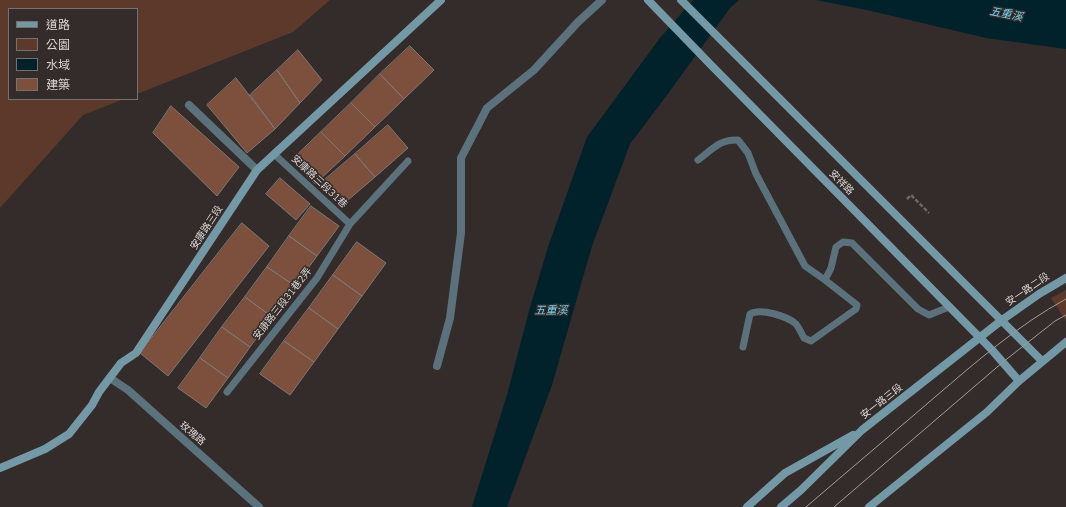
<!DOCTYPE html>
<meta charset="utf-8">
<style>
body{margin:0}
#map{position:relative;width:1066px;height:507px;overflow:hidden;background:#332c2a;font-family:"Nunito Sans","Noto Sans TC",sans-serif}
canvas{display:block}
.legend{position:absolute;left:8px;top:8px;width:130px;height:92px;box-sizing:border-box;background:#332c2a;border:1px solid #76706e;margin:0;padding:5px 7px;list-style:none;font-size:12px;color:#dbd6d5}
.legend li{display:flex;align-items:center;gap:8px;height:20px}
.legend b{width:20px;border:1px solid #76706e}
</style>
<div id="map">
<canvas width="1066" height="507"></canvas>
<ul class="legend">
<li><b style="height:5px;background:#7399a7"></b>道路</li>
<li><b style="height:11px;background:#5d392b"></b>公園</li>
<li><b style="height:11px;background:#01212b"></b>水域</li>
<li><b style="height:11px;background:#7d4f3d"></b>建築</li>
</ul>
</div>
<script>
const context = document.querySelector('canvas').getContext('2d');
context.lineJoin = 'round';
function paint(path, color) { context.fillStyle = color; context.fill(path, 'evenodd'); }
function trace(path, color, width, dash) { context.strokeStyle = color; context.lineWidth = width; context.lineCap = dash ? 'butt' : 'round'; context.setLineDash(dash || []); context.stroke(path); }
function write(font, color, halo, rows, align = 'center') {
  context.font = font + ' "Nunito Sans","Noto Sans TC",sans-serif'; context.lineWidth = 3; context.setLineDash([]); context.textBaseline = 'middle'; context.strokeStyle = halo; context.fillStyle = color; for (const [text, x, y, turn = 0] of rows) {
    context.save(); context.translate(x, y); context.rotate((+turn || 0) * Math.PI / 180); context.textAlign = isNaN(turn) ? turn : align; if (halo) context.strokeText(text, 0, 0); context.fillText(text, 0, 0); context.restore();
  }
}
paint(new Path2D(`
 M0,0H330L293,32L137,94V9H9V99H124L83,115L0,208Z
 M1066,290V321L1051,298Z`), '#5d392b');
paint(new Path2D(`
 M693,0H739L730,8L667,95L630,144L592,246L552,385L507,507H472L507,395L529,311L548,247L587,137L660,38Z
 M816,0H1066V49L986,38L867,10Z`), '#01212b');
const building = new Path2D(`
 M410,46L434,70L404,99L380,74Z
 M298,50L322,80L300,103L277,70Z
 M277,70L300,103L275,129L250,95Z
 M380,74L404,99L375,127L351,103Z
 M236,78L275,129L247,153L207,105Z
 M351,103L375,127L345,156L321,132Z
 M171,106L239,167L217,196L153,133Z
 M388,125L408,148L375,177L355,154Z
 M321,132L345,156L315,184L292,160Z
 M355,154L375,177L341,206L321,183Z
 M280,178L310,204L296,220L266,194Z
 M311,206L339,226L317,256L289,236Z
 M242,223L269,246L168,376L140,353Z
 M289,236L317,256L295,286L267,267Z
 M357,242L386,263L362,296L333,275Z
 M267,267L295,286L272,317L245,297Z
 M333,275L362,296L338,329L309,308Z
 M245,297L272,317L250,347L222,327Z
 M309,308L338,329L314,362L284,341Z
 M222,327L250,347L228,378L200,358Z
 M284,341L314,362L290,395L260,374Z
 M200,358L228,378L206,408L178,388Z`);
paint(building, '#7d4f3d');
trace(building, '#807774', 1);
trace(new Path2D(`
 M907,199L911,195L929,213`), '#6f6867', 2.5, [4, 2]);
trace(new Path2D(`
 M274,154L350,224
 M698,160C712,150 719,139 738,140L748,153L756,174L805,266L825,280
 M743,347L750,314C761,308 787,316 796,324C799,328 802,334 804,338L811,341L856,309L857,305L825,280L831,268L836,247L843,242L852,243L918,309L929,315L949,307
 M227,392L317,278L350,224L408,161`), '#5b727c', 7);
trace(new Path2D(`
 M189,105L257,170
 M437,366L450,318L461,233V158L487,108L534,70L578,22L602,0
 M110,378L128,390L259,507`), '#5b727c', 8);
trace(new Path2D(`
 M648,0L711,65L992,350L1019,381
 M681,0L1042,361
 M0,468L45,449L69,434L92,405L99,392L121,363L136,353L257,170L441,0
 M747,507L785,473L853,435
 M781,507L801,490L862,430L1002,320L1039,294L1066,278
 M869,507L987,412L1019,381L1066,342`), '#7399a7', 8);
trace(new Path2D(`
 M806,507C849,470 892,434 935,397C976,362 1018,325 1066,299
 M834,507L1003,362L1055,321L1066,315`), '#a19c9a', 1);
write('10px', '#dbd6d5', '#332c2a', [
 ["安康路三段31巷",319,182,43],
 ["安祥路",841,183,45],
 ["安康路三段",207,228,-57],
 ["安一路二段",1028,290,-34],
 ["安康路三段31巷2弄",283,304,-52],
 ["安一路三段",882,402,-38],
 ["玫瑰路",192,434,41]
]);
write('italic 11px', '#75d0f1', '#332c2a', [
 ["五重溪",1006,15,11],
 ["五重溪",551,311]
]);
</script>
